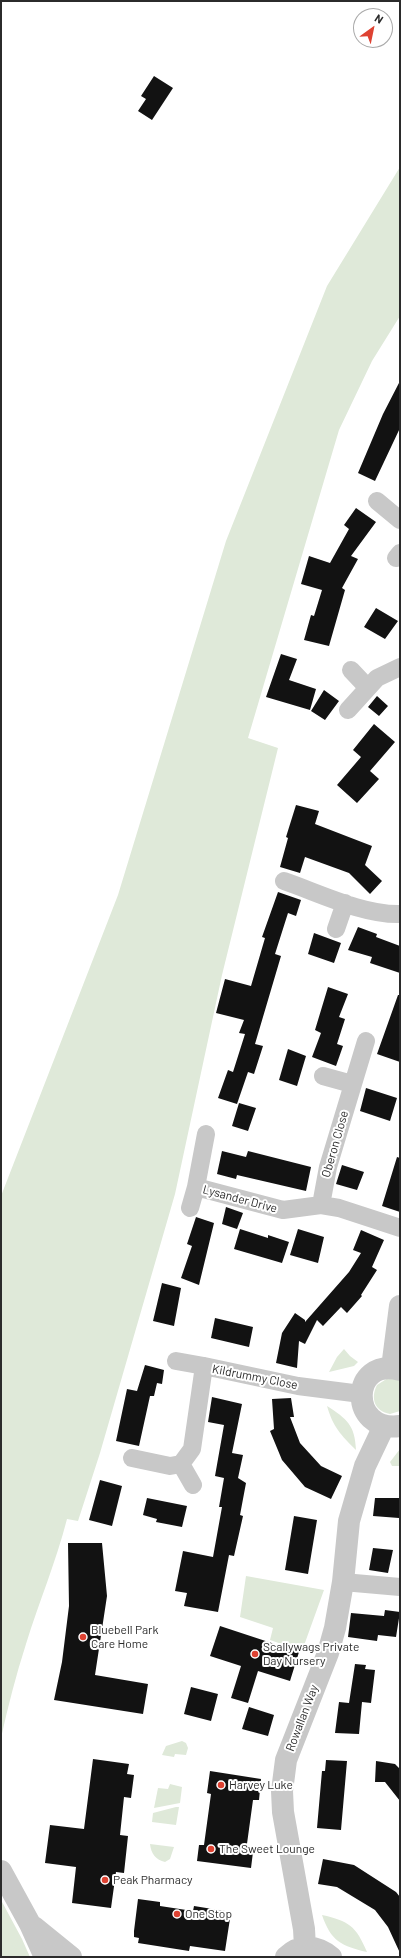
<!DOCTYPE html>
<style>
body{margin:0}
#map{position:relative;width:401px;height:1958px;overflow:hidden;background:#fff;font-family:Barlow,sans-serif}
canvas{display:block}
.frame{position:absolute;inset:0;border:2px solid #2b2b2b;pointer-events:none}
.north{position:absolute;left:353px;top:8px;width:40px;height:40px;box-sizing:border-box;background:#fff;border:1px solid #aaa;border-radius:50%;rotate:33deg;font-size:11px;font-weight:700;line-height:16px;text-align:center;color:#2b2b2b}
.north::after{content:'';display:block;margin:auto;width:14px;height:18px;background:#de4232;clip-path:polygon(50% 0,100% 100%,50% 72%,0 100%)}
</style>
<div id="map">
<canvas width="401" height="1958"></canvas>
<div class="frame"></div>
<div class="north">N</div>
</div>
<script>
const context = document.querySelector('canvas').getContext('2d');
context.lineJoin = 'round';
function paint(path, color) { context.fillStyle = color; context.fill(path, 'evenodd'); }
function trace(path, color, width, dash) { context.strokeStyle = color; context.lineWidth = width; context.lineCap = dash ? 'butt' : 'round'; context.setLineDash(dash || []); context.stroke(path); }
function write(font, color, halo, rows, align = 'center') {
  context.font = font + ' Barlow,sans-serif'; context.lineWidth = 4; context.setLineDash([]); context.textBaseline = 'middle'; context.strokeStyle = halo; context.fillStyle = color; for (const [text, x, y, turn = 0] of rows) {
    context.save(); context.translate(x, y); context.rotate((+turn || 0) * Math.PI / 180); context.textAlign = isNaN(turn) ? turn : align; if (halo) context.strokeText(text, 0, 0); context.fillText(text, 0, 0); context.restore();
  }
}
paint(new Path2D(`
 M400,167V316L372,361L339,430L248,738L278,748L222,975L175,1194L100,1453L78,1521L67,1519C56,1562 39,1602 26,1644C16,1675 8,1706 1,1738V1196L118,895L226,541L327,286Z
 M344,1349L350,1356L358,1362L354,1366L329,1372L337,1357Z
 M388,1378L400,1379V1411L390,1414C375,1411 370,1399 377,1385Z
 M327,1406C347,1419 355,1425 356,1450C341,1435 333,1427 327,1406Z
 M400,1449V1466H392L390,1462Z
 M246,1576L324,1590L302,1651L270,1640L273,1628L240,1617Z
 M182,1741L186,1743L188,1748L186,1755L175,1754L174,1757L162,1755L166,1746Z
 M170,1784L182,1787L180,1803L154,1808L158,1788L168,1789Z
 M176,1807H179L176,1825L152,1822L153,1813Z
 M150,1844L174,1847L170,1859L165,1862C156,1860 151,1854 150,1844Z
 M1,1900L22,1939L30,1957H1Z
 M322,1915C349,1921 356,1926 367,1952C341,1946 331,1941 322,1915Z`), '#dfe9d9');
paint(new Path2D(`
 M154,76L173,88L152,120L138,111L146,99L141,96Z
 M400,381V428L375,481L358,473L383,414Z
 M356,508L376,522L351,556L358,559L342,588L345,590L329,646L304,640L311,615L314,616L322,590L301,584L309,556L330,563L349,529L344,525Z
 M376,608L398,621L385,639L364,627Z
 M281,654L297,659L289,680L316,689L310,710L266,697Z
 M324,690L339,701L325,720L311,711Z
 M377,696L388,706L379,716L368,707Z
 M374,724L395,742L370,771L379,779L357,803L337,785L361,757L353,750Z
 M296,805L319,811L315,824L372,846L365,865L382,881L370,894L349,873L305,857L300,873L280,867L288,838L286,837Z
 M278,892L301,900L296,916L288,913L275,954L281,956L255,1044L263,1046L254,1074L248,1072L237,1104L218,1098L228,1070L233,1072L245,1034L239,1033L244,1020L216,1013L225,979L251,986L265,938L262,937Z
 M358,927L377,934L376,937L400,946V973L370,963L372,957L348,950Z
 M314,933L341,943L334,963L308,954Z
 M328,987L348,994L339,1017L345,1019L337,1044L343,1046L336,1066L312,1057L321,1033L315,1030Z
 M398,995H400V1062L377,1054Z
 M288,1049L306,1056L297,1086L279,1080Z
 M366,1088L397,1098L390,1121L360,1111Z
 M239,1103L256,1108L248,1131L232,1126Z
 M222,1151L246,1157L248,1151L311,1167L306,1191L237,1175L236,1179L217,1174Z
 M397,1157L400,1158V1212L382,1206Z
 M342,1165L364,1172L357,1190L336,1184Z
 M226,1207L243,1213L237,1229L222,1224Z
 M196,1217L214,1223L199,1285L181,1278L192,1246L187,1244Z
 M240,1229L268,1238V1235L289,1242L282,1263L234,1249Z
 M298,1229L324,1237L318,1263L290,1255Z
 M361,1230L384,1240L372,1267L377,1270L361,1295L362,1296L347,1313L341,1307L323,1326L317,1320L305,1344L299,1341L297,1368L276,1363L282,1333L295,1313L305,1320V1322L349,1272L361,1253L353,1250Z
 M162,1283L181,1288L174,1326L153,1321Z
 M215,1318L253,1327L249,1347L211,1338Z
 M145,1365L164,1370L162,1384L157,1383L154,1396H150L139,1446L116,1441L127,1389L137,1391Z
 M212,1397L242,1404L232,1453L243,1455L238,1478L246,1483L240,1515L243,1516L234,1556L229,1555L218,1612L184,1606L187,1593L175,1591L183,1551L213,1557L222,1507H219L224,1478L215,1476L224,1425L208,1422Z
 M291,1398L294,1417H290L300,1443L321,1466L342,1476L331,1499L305,1487L282,1460L270,1431L274,1429L272,1399Z
 M100,1480L122,1486L112,1526L89,1520Z
 M147,1498L187,1506L182,1527L156,1522L157,1519L143,1515Z
 M375,1498H400L399,1518L373,1516Z
 M294,1516L317,1520L308,1574L285,1570Z
 M68,1543H102L107,1596L95,1675L148,1684L143,1714L54,1700L62,1662L69,1606Z
 M373,1548L393,1550L388,1573L369,1570Z
 M385,1610L400,1612L396,1637L378,1635L377,1641L348,1637L351,1613L384,1616Z
 M220,1626L299,1652L290,1681L258,1671L248,1703L231,1698L241,1666L210,1656Z
 M355,1664L366,1665L365,1669L375,1670L371,1703L362,1702L359,1734L335,1733L339,1702L349,1703Z
 M191,1687L218,1694L211,1721L184,1714Z
 M249,1707L274,1715L268,1736L242,1729Z
 M93,1759L129,1764L127,1774L134,1775L131,1798L124,1797L120,1835L128,1836L124,1873L116,1872L111,1908L72,1903L76,1867L45,1863L50,1825L84,1829Z
 M326,1760L347,1761L341,1830L317,1828L322,1771H325Z
 M376,1761L395,1764L400,1769V1801L385,1782H375Z
 M210,1771L261,1779L259,1800H253L246,1851L253,1852L251,1868L197,1861L199,1845H204L211,1794L207,1793Z
 M323,1859L354,1865L396,1892L400,1897V1953L388,1927L375,1910L337,1887L318,1884Z
 M138,1899L160,1902V1906L193,1911L194,1906L231,1912L225,1951L190,1946L189,1951L138,1943L139,1938L134,1937V1931Z`), '#121212');
trace(new Path2D(`
 M377,501L400,520
 M396,558L400,553
 M351,670L368,688
 M348,710L377,678L400,667
 M284,881C319,893 363,915 400,914
 M336,929L345,903
 M323,1076L352,1084
 M196,1187L283,1210L321,1205L339,1208L400,1228
 M321,1205L328,1167L366,1041
 M190,1208L196,1187L206,1134
 M176,1361L204,1366
 M132,1458L170,1466L181,1464L192,1449L204,1366L298,1386L361,1394
 M181,1464L193,1485
 M343,1582L400,1587`), '#c8c8c8', 18);
trace(new Path2D(`
 M392,1368L400,1306
 M400,1370C350,1356 348,1433 400,1426
 M1,1871L30,1924L45,1957
 M34,1927L71,1957
 M305,1947L304,1929L283,1812L282,1791L286,1760L328,1653L335,1628L343,1582L349,1521L365,1466L384,1426
 M286,1957C300,1944 317,1945 331,1957`), '#c8c8c8', 22);
for (const [x, y, r, color] of [
 [83,1637,4,"#de4232"],
 [255,1654,4,"#de4232"],
 [221,1785,4,"#de4232"],
 [211,1849,4,"#de4232"],
 [105,1880,4,"#de4232"],
 [177,1914,4,"#de4232"]
]) { const dot = new Path2D(); dot.arc(x, y, r, 0, 2 * Math.PI); context.fillStyle = color; context.fill(dot); trace(dot, '#fff', 1.5); }
write('12px', '#2b2b2b', '#fff', [
 ["Oberon Close",335,1144,-74],
 ["Lysander Drive",240,1199,15],
 ["Kildrummy Close",255,1377,11],
 ["Rowallan Way",302,1718,-69]
]);
write('12px', '#2b2b2b', '#fff', [
 ["Bluebell Park",91,1630],
 ["Care Home",91,1644],
 ["Scallywags Private",263,1647],
 ["Day Nursery",263,1661],
 ["Harvey Luke",229,1785],
 ["The Sweet Lounge",219,1849],
 ["Peak Pharmacy",113,1880],
 ["One Stop",185,1914]
], 'left');
</script>
